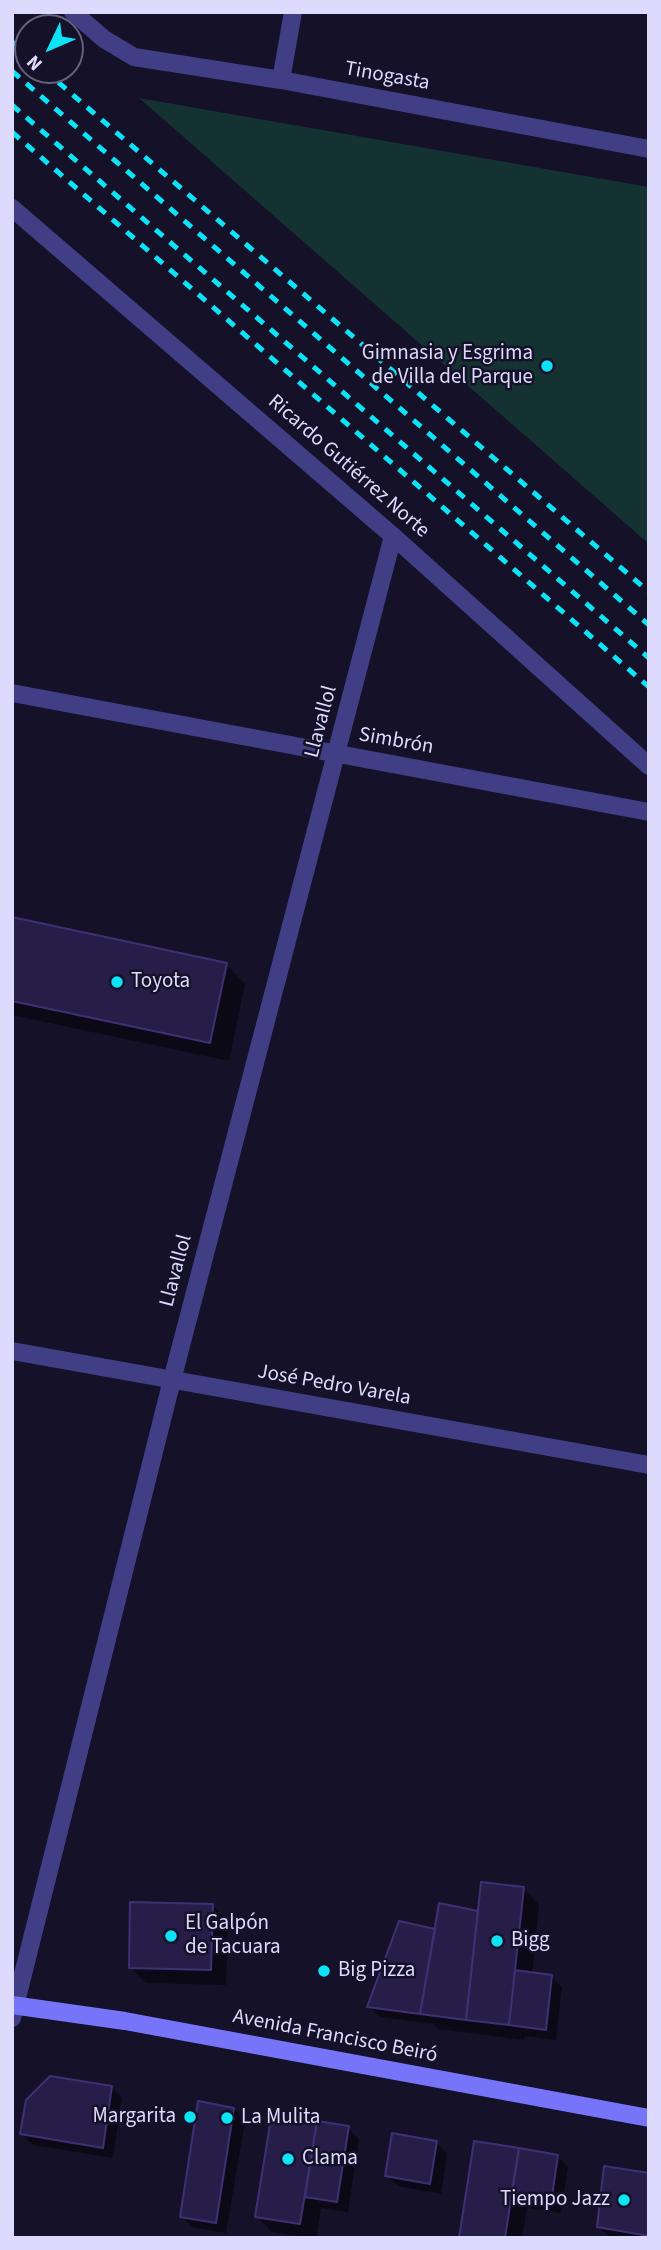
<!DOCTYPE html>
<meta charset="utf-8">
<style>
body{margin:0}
#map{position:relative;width:661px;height:2250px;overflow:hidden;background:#151128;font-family:"Source Sans 3",sans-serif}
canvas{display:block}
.frame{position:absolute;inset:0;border:14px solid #dddafe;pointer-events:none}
.north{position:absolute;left:14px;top:14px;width:70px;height:70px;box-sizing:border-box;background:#151128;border:2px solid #65617e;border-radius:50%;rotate:226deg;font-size:19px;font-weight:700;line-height:28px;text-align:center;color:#dddafe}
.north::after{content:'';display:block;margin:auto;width:24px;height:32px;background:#0de3f6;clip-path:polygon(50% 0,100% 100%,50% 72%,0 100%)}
</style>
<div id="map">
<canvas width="661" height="2250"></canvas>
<div class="frame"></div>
<div class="north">N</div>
</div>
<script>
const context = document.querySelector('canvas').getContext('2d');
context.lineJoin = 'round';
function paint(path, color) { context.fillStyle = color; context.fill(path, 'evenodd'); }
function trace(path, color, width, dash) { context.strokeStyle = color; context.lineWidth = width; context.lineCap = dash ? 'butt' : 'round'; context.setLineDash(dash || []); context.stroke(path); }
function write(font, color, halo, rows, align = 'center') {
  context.font = font + ' "Source Sans 3",sans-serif'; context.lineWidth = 5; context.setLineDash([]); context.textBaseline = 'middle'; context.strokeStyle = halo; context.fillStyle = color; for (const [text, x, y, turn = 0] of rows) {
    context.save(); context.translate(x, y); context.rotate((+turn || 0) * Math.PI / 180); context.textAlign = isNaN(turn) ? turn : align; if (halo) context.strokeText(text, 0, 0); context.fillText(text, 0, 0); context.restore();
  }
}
paint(new Path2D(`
 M139,98L649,187V544Z`), '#143231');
paint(new Path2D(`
 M12,919L226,965L245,984L229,1061L12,1015Z
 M524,1889L539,1905L532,1974L551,1976L562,1987L556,2040L525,2036L524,2040L438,2029L433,2024L380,2017L369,2006L436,1931L479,1913Z
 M212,1906L228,1921L226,1985L146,1983L130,1967Z
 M111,2087L122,2098L113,2158L33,2145L22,2134Z
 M234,2109L245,2120L226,2233L192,2227L182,2216Z
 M273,2114L348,2128L359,2139L348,2212L321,2208L316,2238L272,2232L257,2216Z
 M437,2143L447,2154L441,2194L398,2186L387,2175Z
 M557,2156L568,2167L561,2213L527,2208L522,2238H461Z
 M649,2175V2238L609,2237L598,2226Z`), '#0007');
const building = new Path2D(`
 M12,917L227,963L210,1043L12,1001Z
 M481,1882L524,1887L509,2025L466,2020Z
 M130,1902L213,1904L211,1970L129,1968Z
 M439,1903L478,1911L466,2020L420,2014Z
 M399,1921L435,1929L420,2014L367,2007Z
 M515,1970L552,1975L546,2030L509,2025Z
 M50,2076L112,2086L103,2148L20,2134L26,2100Z
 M198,2101L234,2108L216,2223L180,2217Z
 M272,2112L317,2121L300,2224L255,2217Z
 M317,2121L349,2126L337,2202L305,2197Z
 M392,2133L437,2141L430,2184L385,2176Z
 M474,2141L519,2148L505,2238H459Z
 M519,2148L558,2155L551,2203L511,2197Z
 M604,2166L649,2173V2236L597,2227Z`);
paint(building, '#261e49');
trace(building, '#3d3174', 2);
trace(new Path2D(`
 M73,12L104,39L134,57L281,80L649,149
 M281,80L293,12
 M12,208L393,536L649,766
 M12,693L649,812
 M12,1351L649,1465
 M12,2018L172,1380L393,536`), '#403e85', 18);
trace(new Path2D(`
 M12,2005L125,2021L649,2118`), '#7675fa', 18);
trace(new Path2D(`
 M12,42L28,56
 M44,70L649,592
 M12,71L649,625
 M12,105L649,658
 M12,132L649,687`), '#0de3f6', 5, [10, 9]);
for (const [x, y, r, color] of [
 [547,366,7,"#0de3f6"],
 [117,982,7,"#0de3f6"],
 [171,1936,7,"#0de3f6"],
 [497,1941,7,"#0de3f6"],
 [324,1971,7,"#0de3f6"],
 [190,2117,7,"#0de3f6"],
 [227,2118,7,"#0de3f6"],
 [288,2159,7,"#0de3f6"],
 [624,2200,7,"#0de3f6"]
]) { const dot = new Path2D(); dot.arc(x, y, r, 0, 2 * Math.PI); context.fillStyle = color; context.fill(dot); trace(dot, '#151128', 2.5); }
write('21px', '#dddafe', '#151128', [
 ["Tinogasta",387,77,10],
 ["Ricardo Gutiérrez Norte",348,467,41],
 ["Llavallol",322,722,-75],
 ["Simbrón",396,742,10],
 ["Llavallol",177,1271,-75],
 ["José Pedro Varela",334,1386,10],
 ["Avenida Francisco Beiró",335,2037,11]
]);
write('21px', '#dddafe', '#151128', [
 ["Gimnasia y Esgrima",533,354,"right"],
 ["de Villa del Parque",533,378,"right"],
 ["Toyota",131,982],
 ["El Galpón",185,1924],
 ["de Tacuara",185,1948],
 ["Bigg",511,1941],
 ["Big Pizza",338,1971],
 ["Margarita",176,2117,"right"],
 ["La Mulita",241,2118],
 ["Clama",302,2159],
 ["Tiempo Jazz",610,2200,"right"]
], 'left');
</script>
